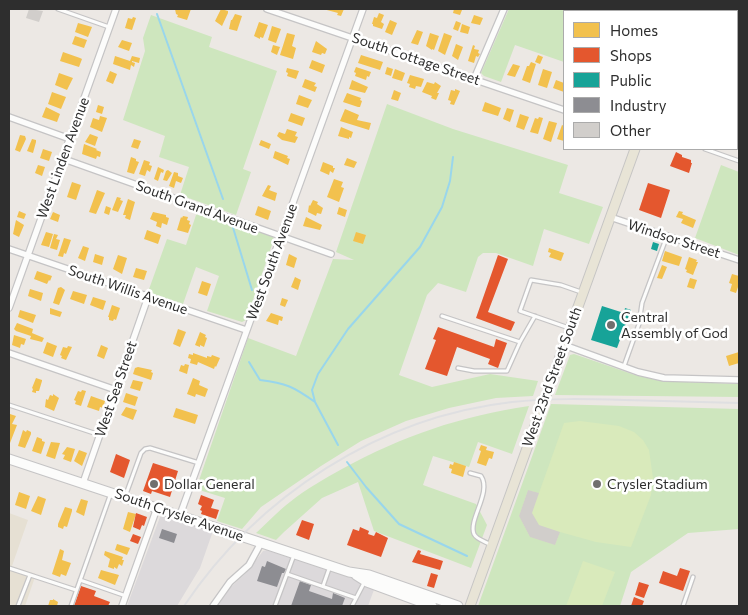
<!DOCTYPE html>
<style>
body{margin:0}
#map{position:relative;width:748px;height:615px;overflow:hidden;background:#ece8e4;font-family:Commissioner,sans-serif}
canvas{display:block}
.frame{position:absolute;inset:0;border:10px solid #2e2e2e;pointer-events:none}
.legend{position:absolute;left:563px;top:10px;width:175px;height:140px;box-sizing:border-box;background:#fff;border:1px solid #ababab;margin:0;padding:6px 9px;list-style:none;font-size:15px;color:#2e2e2e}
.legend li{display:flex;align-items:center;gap:10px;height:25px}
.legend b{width:25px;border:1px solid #ababab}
</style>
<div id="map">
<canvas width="748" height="615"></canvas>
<div class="frame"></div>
<ul class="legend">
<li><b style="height:14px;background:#f2c14e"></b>Homes</li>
<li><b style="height:14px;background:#e4572e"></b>Shops</li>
<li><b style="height:14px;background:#17a398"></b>Public</li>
<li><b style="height:14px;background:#8d8d92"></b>Industry</li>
<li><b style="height:14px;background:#d1cecb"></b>Other</li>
</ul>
</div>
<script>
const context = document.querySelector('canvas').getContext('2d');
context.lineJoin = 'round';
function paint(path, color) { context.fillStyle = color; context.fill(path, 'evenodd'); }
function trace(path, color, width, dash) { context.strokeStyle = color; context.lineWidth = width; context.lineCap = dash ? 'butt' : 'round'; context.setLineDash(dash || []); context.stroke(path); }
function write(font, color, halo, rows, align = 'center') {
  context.font = font + ' Commissioner,sans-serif'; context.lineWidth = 5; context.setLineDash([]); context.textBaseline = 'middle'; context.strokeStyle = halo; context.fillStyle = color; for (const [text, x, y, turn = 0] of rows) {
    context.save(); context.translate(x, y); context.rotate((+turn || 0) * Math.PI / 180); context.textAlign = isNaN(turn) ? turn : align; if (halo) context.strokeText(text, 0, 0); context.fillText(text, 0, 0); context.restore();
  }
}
paint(new Path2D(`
 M165,515L213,531L200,568L177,606H127L160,517Z
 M267,550L356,579L375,587L368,606H218L230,588L247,572L263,551Z`), '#dcd9db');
paint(new Path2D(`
 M9,513L28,520L12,566L36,574L25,606H9Z`), '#e6e0d3');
paint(new Path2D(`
 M509,9H599L598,11H564V62L515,45L501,82L484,76L481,73Z
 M151,15L212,37L209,47L277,71L243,169L251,172L236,215L180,195L189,167L159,157L165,136L123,120L145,51L143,38Z
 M387,104L453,129L568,165L559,193L603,207L589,244L544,229L533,266L496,253H483L478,257L466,292L438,283L427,295L399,375L432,387L490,374L538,381L533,396L496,398L449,408L406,421L361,441L321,466L261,507L242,529L217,521L225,498L196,489L248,338L296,356L333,259L354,260L336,252Z
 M721,165L739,172V255L695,238Z
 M197,212L272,236L274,239L246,320L242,322L207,311L219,276L196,267L183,304L148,292L167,239L186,245Z
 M574,354L635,375L661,381L739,384V397L555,395L570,355Z
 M551,404L739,409V529L688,533L631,572L620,606H478Z
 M529,406L512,454L478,442L469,467L433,456L423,485L476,504L487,525L471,568L374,531L358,482L322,498L284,532L276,540L256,533C267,523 278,511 290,502C306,489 324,479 342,469C402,436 461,416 529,406Z`), '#cee6be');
paint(new Path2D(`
 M580,421L619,426L634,432L643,440L649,450L653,478L651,495L631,547L596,542L560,532L555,545L530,537L519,516L528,490L539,493L564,423Z
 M583,561L615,572L602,606H566Z`), '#d9eabb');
paint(new Path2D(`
 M175,9H191L187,20L177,17L178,15L176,14Z
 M221,9L228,11V13L222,26L215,21Z
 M323,9H344L341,16L337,15L338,13Z
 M454,9L462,10L460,15L453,13Z
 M712,9H725L731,11H711Z
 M379,13L384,15L381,22L384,24L382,29L373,26V24H372L374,17L377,18Z
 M235,14L242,16L237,31L229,29L231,20H232Z
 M474,15L483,18L480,25L471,23Z
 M133,17L136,18L132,30L125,28L128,18L132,19Z
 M390,20L397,23L392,35L385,32Z
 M456,21L461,23L458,31L453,29Z
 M259,22L268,25L263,38L260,37V39L254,36Z
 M78,23L92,27L88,37L75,32Z
 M462,24L470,27L468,34L460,32Z
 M272,26L281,29L276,43L268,40Z
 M417,30L423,32L418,45L411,43Z
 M287,33L295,35L292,46L296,48L293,59L280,55Z
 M430,33L439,36L434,50L432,49V50L426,46Z
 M444,33L452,36L445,55L438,51Z
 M75,36L87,40L84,48L72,44Z
 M122,40L132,43L129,51L118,47Z
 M316,41L327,49L325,54L322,53L321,55L312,52Z
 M456,44L463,47L458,60L452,56Z
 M273,45L280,47L277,55L271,52Z
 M473,45L475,46L474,49L479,50L478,53L480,54L478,57L476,56L474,63L468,61Z
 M63,52L80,58L82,59L79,67L60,61Z
 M361,55L383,62L380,70L358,63Z
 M538,55L543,57L540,64L535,62Z
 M115,56L130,61L132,56L140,58L139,63L132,61V62L135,63L134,67L131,65L130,70L113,64Z
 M312,60L325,65L322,73L309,68Z
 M531,62L536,64L530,83L522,80L527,66H529Z
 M513,64L520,66L515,77L507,75Z
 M356,67L371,72L369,77L367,76L366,80L355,76L356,73L354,72Z
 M387,67L393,69L391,76L385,74Z
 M287,68L299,71L296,79L287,76L288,73L286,72Z
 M395,69L405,73L402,81L392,78Z
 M543,69L552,72L547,88L538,85Z
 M110,71L117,74L113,84L106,81Z
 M59,73L73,78L67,90L55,85Z
 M410,75L424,79L421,87L416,86L415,89L409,87L410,84L407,83Z
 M305,79L316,83L314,86L317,87L315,92L302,87Z
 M352,80L368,87L365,93L349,89Z
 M556,80L564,83V92L553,88Z
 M427,82L434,84L435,82L441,86L437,93H439L436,100L431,98L432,96L422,92Z
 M455,89L460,91L454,105L450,104L451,101L448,100L451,90L455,91Z
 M394,90L401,93L398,101L391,99Z
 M52,92L66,97L61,109L48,104Z
 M347,93L361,98L360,100L362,101L360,107H358L343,102Z
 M299,95L312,100L308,108L296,104Z
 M485,102L501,108L498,116L482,111Z
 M98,105L104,107L102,114L96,112Z
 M46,107L60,114L57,122L42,117Z
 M507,108L514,110L510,122L503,119Z
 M345,109L359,115L357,120L371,123L369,130L340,121Z
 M291,113L305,118L302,126L288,121Z
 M520,114L529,117L524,130L516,127Z
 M100,116L107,118L102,132L90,127L93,118L99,120Z
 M539,117L543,118L538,134L530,132L535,118L538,119Z
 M549,121L557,123L551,142L543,139Z
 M562,125L564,126V141L557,139Z
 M341,127L353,132L351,138L349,137V139L338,136Z
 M287,129L297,132L295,136L298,137L295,143L282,140L277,136L279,132L285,134Z
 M90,134L98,137L95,146L85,142Z
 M20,135L25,136L26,139L20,152L15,150Z
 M32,139L36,140V142L33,153L27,151Z
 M134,139L141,141L138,149L131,147Z
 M261,140L271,144L269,149L259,145Z
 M84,144L97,149L96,150L101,152L100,157L97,156L96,159L82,154Z
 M43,149L52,152L49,161L40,158Z
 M275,151L288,156L287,158L290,159L288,165L273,158Z
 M131,157L136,159V161L139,162L134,174L127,172Z
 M347,158L357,162L354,168L344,165Z
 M144,160L150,162L149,165L152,166L150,172L147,170L145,176L139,174Z
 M323,162L333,166V168H335L333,173L330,171L329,175L320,171Z
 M38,165L45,167L42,176L35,173Z
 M158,167L164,170L163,173L161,172L158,181L154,179Z
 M168,170L172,173L167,181L163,180L166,171Z
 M174,172L178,173V176L183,178L181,183L176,181L174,188L169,186Z
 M334,179L343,182L341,187L344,188L339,202L327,197Z
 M72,182L81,185L76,200L67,197Z
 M268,185L271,186L269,190L277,193L275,201L262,196Z
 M97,190L105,193L96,214L89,212Z
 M117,197L121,198L120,200L123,201L118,212L112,210Z
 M128,199L135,202L130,220L125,218L126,215H123Z
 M313,200L318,202L317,204L323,208L321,214L317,213L316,216L308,212L309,205L310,206Z
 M106,206L111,208L109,215L104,213Z
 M258,206L271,211L268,220L255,215Z
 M339,207L347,210L345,217L337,214Z
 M19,211L26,214L24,219L17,217Z
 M679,211L683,212L682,214L696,220L693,228L681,223L683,219L676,217Z
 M53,212L60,215L58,222L50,219Z
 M153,212L166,215V217L169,218L167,225L162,223L161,228L156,226L157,222L150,219Z
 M183,216L188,217L187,220L190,221L189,224L191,225L188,233L177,230L181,217L182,218Z
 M306,217L322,225L320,230L303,226Z
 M16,220L24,225L19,237L13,234Z
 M147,230L161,235L158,244L144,239Z
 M46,232L53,234L49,247L41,245Z
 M356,232L366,235L363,244L353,241Z
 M54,234L58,235L56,239L60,240L57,250L50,248Z
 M64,238L71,240L66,254L64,253L63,257L58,256Z
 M83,246L89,248L85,261L78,258Z
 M549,248L564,253L561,261L549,257L551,253L548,252Z
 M665,251L682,257L679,266L662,261Z
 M95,254L104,257L102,265L93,262Z
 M289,254L297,258L294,268L286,265Z
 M118,255L127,258L122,274L113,269Z
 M689,257L697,260L696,262H698L693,275L686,272L687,270L685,269Z
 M662,265L667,267L662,279L657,278Z
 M136,268L147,271L144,280L133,277Z
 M37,271L52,276L50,281L49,280L47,284L34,279Z
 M732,274L739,276V284L736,293L730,291L732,284L729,283Z
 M295,277L301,280L298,290L291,287Z
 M690,278L697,280L694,289L687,287Z
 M202,281L211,284L207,296L198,293Z
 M61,287L65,290L59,305L53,303L58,288Z
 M30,289L43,293L41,301L28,296Z
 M73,291L87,295L84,304L70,299Z
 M93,297L106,301L103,310L90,305Z
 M282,298L288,300L285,307L280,305Z
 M112,305L120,308L116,320L114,319L113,321L109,320V317H108Z
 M50,308L62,312L60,317L50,314Z
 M20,310L36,315L33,323L18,317Z
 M271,313L283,317L282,321L279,320L278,325L266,321Z
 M17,323L33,329L32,333L44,338L42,342L30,339L31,336L16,331L14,329Z
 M178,329L186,332L180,347L173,344Z
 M200,332L206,335L205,337L207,338L204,347L200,345V347L195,345Z
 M14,335L26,339L24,345L21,344L20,348L12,345Z
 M47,342L57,346L53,357L43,353Z
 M101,345L108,348L104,359L97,356Z
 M68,346L72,347L66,360L61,358L62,356L60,355L63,347L67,348Z
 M739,352V363L729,366L726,356Z
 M193,353L207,358V356L211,357L212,355L220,358L216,367L215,366L214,369L198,362L197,365L190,363L191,359L188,358L189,354L193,355Z
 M185,364L189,365L187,374L179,371L181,365L184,366Z
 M138,367L152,370L151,372L153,373L151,380L133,374L135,368Z
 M36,378L42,380V381L39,391H36V393L32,392L33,389L32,388Z
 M193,378L200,381L199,385L208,389L205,397L196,394L195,397L187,394Z
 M133,380L143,382L140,391L130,388Z
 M82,390L86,391L81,406L75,404L76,401L74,400L78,391L81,392Z
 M126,393L138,397L135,406L123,402Z
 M53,394L59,398L54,411L45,407L46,399L48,400L50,395L53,396Z
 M91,396L105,401L103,408L100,407L99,411L87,407Z
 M126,407L137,410L133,420L121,415Z
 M176,408L198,415L195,424L173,417Z
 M10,414L16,416L12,424L17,425L10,443L9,442Z
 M23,430L26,432L27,430L31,432V434L25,448L18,446Z
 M37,437L42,439V441L45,442L41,454L32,451Z
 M51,442L60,443L55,459L46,456Z
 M481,445L487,447L486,450L494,452L492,459L489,458L486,466L477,463L481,451L479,450Z
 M67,447L75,449L71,462L63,459L65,455L62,454Z
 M79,450L87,453L82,466L74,461Z
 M454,462L466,466L463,477L451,473L452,469L449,468L450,464L453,465Z
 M19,492L30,496L26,509L15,505Z
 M38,496L46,499L41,515L31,511Z
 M81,499L88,501L84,516L76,512Z
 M65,507L72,509V511L67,527L64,526L63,529L58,527V524Z
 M128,512L136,514L130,532L123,529Z
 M117,544L130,548L127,555L115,550Z
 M60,549L64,551L62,560L71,563L66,576L61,574L60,577L52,574Z
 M105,551L123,557L122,560H124L122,566L119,564L117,569L114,567V569L108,567L110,559L104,555Z
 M101,570L119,575L115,585L98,578Z
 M53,599L58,602L57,606H48L50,600H53Z`), '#f2c14e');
paint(new Path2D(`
 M622,9H645L644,11H621Z
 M676,152L682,155V157L691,160V163H692L689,173L670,166Z
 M648,183L670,190L661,218L639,210Z
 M498,255L508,259L488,312L515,322L511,331L476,318Z
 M438,327L494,347L496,339L507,343L498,368L488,364L490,359L457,347L447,376L425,369L436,340L433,339Z
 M116,454L130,460L124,478L110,472Z
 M153,463L178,471L170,497L152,491L151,494L143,491Z
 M201,495L214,500L211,508L219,510L216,519L201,514L202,511L200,510L202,506L198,504Z
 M136,513L147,517L144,526L142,525L140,530L133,527Z
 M302,520L314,524L309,540L296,535Z
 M360,527L369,531L368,534L374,536L376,532L388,538L381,557L347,545L353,529L359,531Z
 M133,534L141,537L138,544L130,541Z
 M418,550L421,551L420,554L443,561L440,570L412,562Z
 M680,568L690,571L683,591L659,583L663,571L677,576Z
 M431,573L438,575L434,588L427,586Z
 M639,582L649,585L644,598L635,595Z
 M81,586L96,591L94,596L110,602L108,606H74Z
 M634,597L644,601L642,606H631Z`), '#e4572e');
paint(new Path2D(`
 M653,242L659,244L657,251L651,249Z
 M602,306L624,313L625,308L631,310L617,348L591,340Z`), '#17a398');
paint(new Path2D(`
 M162,529L177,534L174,543L159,538Z
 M267,561L286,569L284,573H282L277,587L257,581L262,566L265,567Z
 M300,581L311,585L309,591L332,599L333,593L345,598L342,606H291Z`), '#8d8d92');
trace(new Path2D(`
 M157,14L223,199
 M231,221L252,290
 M249,362L260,380C286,383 294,387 315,402
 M338,445L315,402L312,390L318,374L348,329L420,247L442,207L450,181L453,157
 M347,462L366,487L399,524L467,556`), '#99d6ec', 2);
paint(new Path2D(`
 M29,9L43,11L39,22L26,18Z
 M528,490L539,493L532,513L539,525L560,532L555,545L530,537L519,516Z`), '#d1cecb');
const lane = new Path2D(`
 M58,9L109,27
 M608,11L609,9
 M737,71L739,72
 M737,114L739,115
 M705,149L739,161
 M442,316L520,342
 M569,328L520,311L531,280L561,285L581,292
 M624,366L639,324L642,303L667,236
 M458,368L474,371H507L520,342L535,316
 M9,405L100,435
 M470,473L481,476C492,492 468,520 474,534C476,539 486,542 491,545
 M125,497L141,453L145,449L150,448L199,463
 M9,568L76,590
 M287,574L356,598
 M80,580L126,596
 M323,586L330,566
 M18,606L30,575
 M71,606L111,493
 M275,606L294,555
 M352,606L365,581
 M683,606L693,577`);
const street = new Path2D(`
 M267,9L564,110
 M737,46L739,47
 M474,79L504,9
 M9,117L70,139
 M64,159L331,254
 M610,217L739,260
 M9,249L246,330
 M9,308L116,9
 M564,345L638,372L664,378L739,380
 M9,353L116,390
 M83,483L147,300L144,295
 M180,515L363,9
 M122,606L157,508
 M213,606L230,582L249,565L261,543`);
const secondary = new Path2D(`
 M9,459L349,572L369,575L458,606
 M356,575L367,582L432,606`);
const primary = new Path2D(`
 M685,11L686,9
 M470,606L635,149`);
trace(lane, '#c5c4c5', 5.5);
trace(street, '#c5c4c5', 8);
trace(secondary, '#c5c4c5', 11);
trace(primary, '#c6c5c4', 11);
trace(lane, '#fcfcfb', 3);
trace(street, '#fcfcfb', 5.5);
trace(secondary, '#fcfcfb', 9);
trace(primary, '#e8e4d6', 9);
trace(new Path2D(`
 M184,606C258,496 379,417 512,402C550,398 588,399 625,400C663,401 701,402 739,403`), '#dfdfe1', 2);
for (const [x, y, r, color] of [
 [611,325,5,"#706f6e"],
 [154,484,5,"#706f6e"],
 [597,484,5,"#706f6e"]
]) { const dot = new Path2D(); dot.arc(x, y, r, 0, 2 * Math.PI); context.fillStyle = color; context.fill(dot); trace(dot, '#fff', 2); }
write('14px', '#2e2e2e', '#fff', [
 ["South Cottage Street",416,59,19],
 ["West Linden Avenue",63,158,-70],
 ["South Grand Avenue",197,207,20],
 ["Windsor Street",674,239,18],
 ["West South Avenue",272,262,-70],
 ["South Willis Avenue",128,290,19],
 ["West 23rd Street South",552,377,-70],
 ["West Sea Street",116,389,-71],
 ["South Crysler Avenue",179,515,19]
]);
write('14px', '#2e2e2e', '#fff', [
 ["Central",621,317],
 ["Assembly of God",621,333],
 ["Dollar General",164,484],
 ["Crysler Stadium",607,484]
], 'left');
</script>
